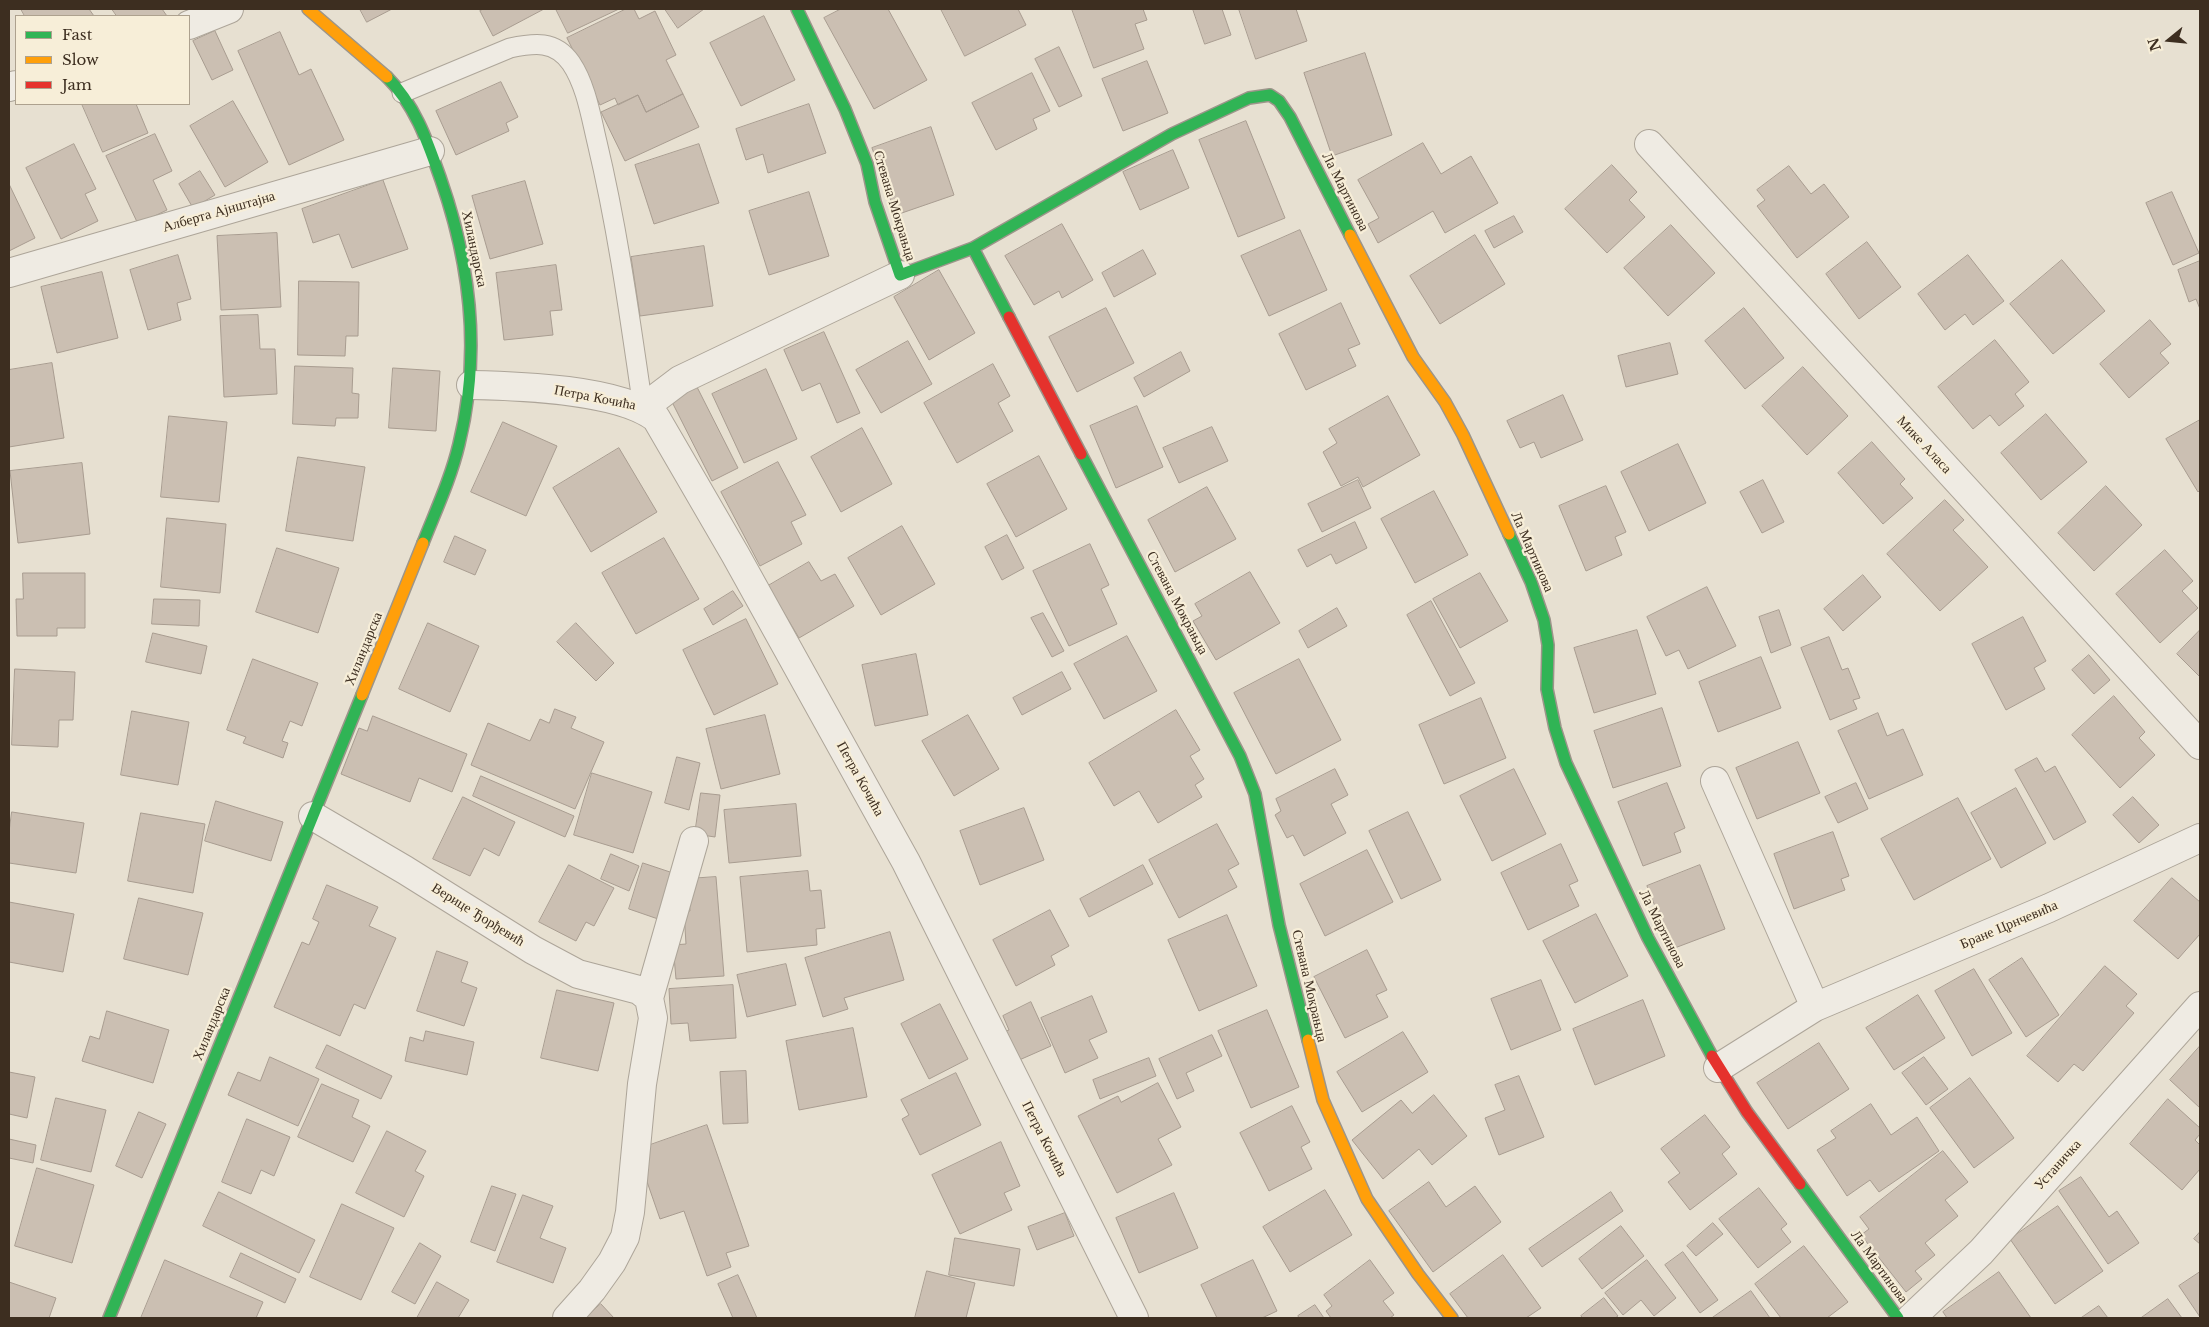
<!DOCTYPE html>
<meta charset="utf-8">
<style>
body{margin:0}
#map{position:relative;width:2209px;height:1327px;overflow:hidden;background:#e7e0d1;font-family:"Libre Baskerville",serif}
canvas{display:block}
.frame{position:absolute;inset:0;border:10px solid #3d2e20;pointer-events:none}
.legend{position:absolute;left:15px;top:15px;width:175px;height:90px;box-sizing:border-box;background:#f7eed8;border:1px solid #ada18e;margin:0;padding:6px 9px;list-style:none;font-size:15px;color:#3d2e20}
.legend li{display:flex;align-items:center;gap:10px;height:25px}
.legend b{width:25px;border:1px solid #ada18e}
.north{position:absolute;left:2144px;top:15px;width:50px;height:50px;-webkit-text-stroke:4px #f7eed8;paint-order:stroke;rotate:253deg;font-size:14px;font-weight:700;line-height:20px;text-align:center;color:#3d2e20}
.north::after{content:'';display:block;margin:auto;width:18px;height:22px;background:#3d2e20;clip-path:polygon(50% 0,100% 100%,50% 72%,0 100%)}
</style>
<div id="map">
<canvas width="2209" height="1327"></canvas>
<div class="frame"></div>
<ul class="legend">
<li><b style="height:6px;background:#30b455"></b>Fast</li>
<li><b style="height:6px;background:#ff9f0a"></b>Slow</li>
<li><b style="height:6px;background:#e5322d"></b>Jam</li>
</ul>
<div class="north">N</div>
</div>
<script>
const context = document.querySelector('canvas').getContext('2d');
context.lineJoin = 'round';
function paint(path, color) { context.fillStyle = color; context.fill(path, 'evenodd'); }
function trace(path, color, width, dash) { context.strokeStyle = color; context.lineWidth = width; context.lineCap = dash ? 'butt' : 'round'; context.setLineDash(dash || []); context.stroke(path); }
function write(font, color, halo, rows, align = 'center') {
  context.font = font + ' "Libre Baskerville",serif'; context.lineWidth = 4.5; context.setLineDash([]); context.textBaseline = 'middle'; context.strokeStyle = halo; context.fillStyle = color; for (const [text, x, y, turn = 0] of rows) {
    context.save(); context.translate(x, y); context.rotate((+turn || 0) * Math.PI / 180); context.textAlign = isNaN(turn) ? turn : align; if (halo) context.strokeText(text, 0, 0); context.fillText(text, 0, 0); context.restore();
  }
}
const building = new Path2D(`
 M21,9H89L94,16H25Z
 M112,9H162L167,16H117Z
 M360,9H392L367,22Z
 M484,9H544L493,36L480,11Z
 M556,9H619L568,33Z
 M626,9H634L639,19L655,11L676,55L666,60L683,94L646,112L638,95L618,105L615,98L600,105L567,38Z
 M665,9H704L678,28Z
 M841,9H888L927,80L874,109L824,18Z
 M941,9H1018L1026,25L965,56Z
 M1072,9H1143L1147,20L1135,24L1144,49L1094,68Z
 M1193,9H1222L1231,35L1205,44Z
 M1239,9H1296L1307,41L1256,59Z
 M764,16L795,80L741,106L710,43Z
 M215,31L233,70L212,80L193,41Z
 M280,32L299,75L311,69L344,140L289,165L238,51Z
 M1059,47L1082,96L1059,107L1035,59Z
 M1365,53L1392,135L1332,156L1304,73Z
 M1147,61L1168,113L1123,131L1102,79Z
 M1032,73L1050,111L1033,119L1037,129L996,150L972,103Z
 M501,82L518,117L506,123L509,131L456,155L436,111Z
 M683,94L699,127L625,161L601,112L638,95L646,112Z
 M233,101L268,162L225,187L190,126Z
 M82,104H136L148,133L103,152Z
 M809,104L826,153L768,173L763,154L746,160L736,129Z
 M1246,121L1285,218L1238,237L1199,140Z
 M931,127L954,195L896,215L872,148Z
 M155,134L172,171L153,180L167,210L138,224L106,156Z
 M1423,143L1441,174L1471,156L1498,203L1445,233L1433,211L1378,243L1368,224L1379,218L1358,180Z
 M74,144L96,189L85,194L98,221L61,239L26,168Z
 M699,144L719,203L654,224L635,165Z
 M1173,150L1189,188L1140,210L1123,172Z
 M1612,165L1637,192L1629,200L1645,217L1607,253L1565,209Z
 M1789,166L1811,194L1824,184L1849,217L1797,258L1757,206L1765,200L1757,190Z
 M200,171L215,195L193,208L179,184Z
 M383,180L408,249L352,268L339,234L313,243L302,209Z
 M525,181L543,244L490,259L472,196Z
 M9,184L35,238L9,251Z
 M809,192L829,256L769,275L749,211Z
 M2172,192L2199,253L2173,265L2146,203Z
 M1514,216L1523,232L1494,248L1485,231Z
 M1062,224L1093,280L1062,298L1059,291L1034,305L1005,256Z
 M1671,225L1715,273L1668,316L1624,268Z
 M1300,230L1327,290L1269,316L1241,256Z
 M277,233L281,307L221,310L217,236Z
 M1475,235L1505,284L1440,324L1410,276Z
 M1867,242L1901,287L1859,319L1826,274Z
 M704,246L713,306L640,316L631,257Z
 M1143,250L1156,274L1114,297L1102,273Z
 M178,255L191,299L177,303L181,320L148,330L130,270Z
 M1968,255L2004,301L1973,325L1965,314L1945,330L1918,294Z
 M2062,260L2105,311L2053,354L2010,304Z
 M2200,261V309L2196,299L2189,302L2178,270Z
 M556,265L562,310L550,311L553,335L504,340L496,273Z
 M939,270L975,333L929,360L894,297Z
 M102,272L118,338L57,353L41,287Z
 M299,281L359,282L358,336H346L345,356L298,355Z
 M1341,303L1360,344L1348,349L1356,366L1306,390L1279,334Z
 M1106,308L1134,363L1077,392L1049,337Z
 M1744,308L1784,358L1745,389L1705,341Z
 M258,315L260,349H275L277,394L224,397L220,316Z
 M2150,320L2171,344L2160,353L2169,363L2129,398L2100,364Z
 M824,332L860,413L837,423L820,383L802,391L784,350Z
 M1995,340L2029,382L2015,394L2024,406L1999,426L1990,415L1973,429L1938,387Z
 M908,341L932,384L881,413L856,370Z
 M1670,343L1678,374L1626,387L1618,356Z
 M1181,352L1190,371L1144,397L1134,378Z
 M52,363L64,438L9,447V370Z
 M993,364L1010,396L998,403L1013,431L957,463L924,403Z
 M295,366L353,368L352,393L359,394L358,418H336L335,426L293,424Z
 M1803,367L1848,416L1807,455L1762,406Z
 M393,368L440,371L436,431L389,428Z
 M766,369L797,439L744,463L712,394Z
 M697,387L738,468L712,481L671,400Z
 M1563,395L1583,440L1541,458L1534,442L1520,448L1507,421Z
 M1388,396L1420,455L1363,487L1358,477L1341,486L1323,452L1337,443L1329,429Z
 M1137,406L1163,467L1116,488L1090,426Z
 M2046,414L2087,462L2041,500L2001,453Z
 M169,416L227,422L219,502L161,497Z
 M2200,420V490L2198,492L2166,439Z
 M503,422L557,446L526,516L471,492Z
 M1212,427L1228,461L1179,483L1163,448Z
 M862,428L892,484L841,512L811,457Z
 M1872,442L1905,479L1900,484L1913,498L1883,524L1838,473Z
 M1678,444L1706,503L1649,531L1621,472Z
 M619,448L657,512L591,552L553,488Z
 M1039,456L1067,509L1016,537L987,484Z
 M298,457L365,467L353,541L286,531Z
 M778,462L806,515L791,522L802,544L760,566L721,492Z
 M82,463L90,534L18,543L10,471Z
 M1358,480L1371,508L1322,532L1308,504Z
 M1763,480L1784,522L1762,533L1740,492Z
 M1606,486L1626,532L1615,537L1622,555L1586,571L1559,506Z
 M2106,486L2142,525L2094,571L2058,533Z
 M1207,487L1236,539L1175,572L1148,520Z
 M1434,491L1468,555L1415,583L1381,519Z
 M1945,500L1964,520L1953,530L1988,567L1940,611L1887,554Z
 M167,518L226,524L220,593L161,587Z
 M1355,522L1367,548L1336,564L1331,554L1307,567L1298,550Z
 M902,526L935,584L881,615L848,558Z
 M1007,535L1024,568L1002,580L985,547Z
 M455,536L486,550L475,575L444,562Z
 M664,538L699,599L636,634L602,573Z
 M1090,544L1109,585L1101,589L1117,624L1069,646L1033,571Z
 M277,548L339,568L318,633L256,612Z
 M2165,550L2193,581L2182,591L2198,608L2160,643L2116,594Z
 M809,562L821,581L835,574L854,606L799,638L768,586Z
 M1250,572L1280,623L1216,660L1193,621L1202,616L1195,604Z
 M23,573H85V628H57V636H17L16,599H23Z
 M1480,573L1508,621L1460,648L1433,599Z
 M1863,575L1881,597L1843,631L1824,609Z
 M1707,587L1736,646L1688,669L1679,650L1666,656L1647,617Z
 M733,591L743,606L713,625L704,609Z
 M154,599L200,600L199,626L152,624Z
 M1431,601L1475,683L1450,696L1407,615Z
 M1337,608L1347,626L1308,648L1299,631Z
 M1779,610L1791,645L1771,653L1759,617Z
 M1043,613L1064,651L1052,657L1031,618Z
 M2023,617L2046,661L2034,668L2045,689L2006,710L1972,644Z
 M746,619L778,684L714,715L683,650Z
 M428,623L479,646L450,712L399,689Z
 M576,623L614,663L596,681L557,642Z
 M1637,630L1656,694L1594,713L1574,648Z
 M2200,630V677L2177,654Z
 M153,633L207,646L201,674L146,662Z
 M1127,636L1157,691L1104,719L1074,664Z
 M1829,637L1842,670L1848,668L1860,698L1853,700L1857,709L1830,720L1801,648Z
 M916,654L928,715L875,726L862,665Z
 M2089,655L2110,680L2094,694L2072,670Z
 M1761,657L1781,708L1718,732L1699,682Z
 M253,659L318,683L302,726L290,721L282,741L288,743L283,758L243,743L246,737L227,730Z
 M1299,659L1341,740L1276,774L1234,693Z
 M15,669L75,672L73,720H59L58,747L12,745Z
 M1062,672L1071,689L1022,715L1013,698Z
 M2114,696L2145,732L2139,738L2155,755L2120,788L2072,735Z
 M1481,698L1506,758L1444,784L1419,725Z
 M1662,708L1681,766L1613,788L1594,731Z
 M555,709L576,717L571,728L604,742L575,809L471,765L488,723L530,741L540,719L549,723Z
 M1176,710L1200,750L1190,756L1204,779L1195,785L1202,797L1158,823L1139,791L1114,806L1089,763Z
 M132,711L189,722L178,785L121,775Z
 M1878,713L1887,736L1903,729L1923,775L1869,799L1838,731Z
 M765,715L780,774L721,789L706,729Z
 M968,715L999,769L954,796L922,741Z
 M373,716L467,754L452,792L419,778L410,802L341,774L359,728L367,731Z
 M1798,742L1820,793L1757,819L1736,768Z
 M677,757L700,763L689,810L665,803Z
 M2037,758L2045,772L2055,766L2086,822L2054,840L2015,770Z
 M1335,769L1348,795L1331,804L1346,833L1304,856L1293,835L1287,838L1275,815L1281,811L1276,799Z
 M1514,769L1546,834L1492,861L1460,796Z
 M592,773L652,792L633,853L574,835Z
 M481,776L574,816L565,837L473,796Z
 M1667,783L1685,828L1674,833L1681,852L1643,866L1618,802Z
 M1856,783L1868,809L1838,823L1825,797Z
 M2016,788L2046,843L2001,868L1971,813Z
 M701,793L720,795L715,837L695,834Z
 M463,797L515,822L499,856L484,848L470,876L433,859Z
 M2133,797L2159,825L2139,843L2113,815Z
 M1958,798L1991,859L1914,900L1881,839Z
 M216,801L283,822L271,861L205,841Z
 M796,804L801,856L729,863L724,810Z
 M1024,808L1044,860L980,885L960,831Z
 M12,812L84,823L76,873L9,863V832Z
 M1408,812L1441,880L1401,899L1369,831Z
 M141,813L205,824L193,893L128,881Z
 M1217,824L1239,864L1228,870L1237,887L1179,918L1149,860Z
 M1833,832L1849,876L1841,879L1845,890L1794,909L1774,854Z
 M1561,844L1578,881L1569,885L1579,906L1528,930L1501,873Z
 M1367,850L1393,902L1325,936L1300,884Z
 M611,854L639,866L629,891L601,879Z
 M643,863L676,874L661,920L629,909Z
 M569,865L614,888L594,926L586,922L576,941L539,922Z
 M1143,865L1153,884L1089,917L1080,899Z
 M1700,865L1725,929L1672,949L1647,886Z
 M808,871L810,891L821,890L825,928L816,929L817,945L747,952L740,877Z
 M716,877L724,976L676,979L673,945L686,944L684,912L690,911L687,879Z
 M2172,878L2200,902V934L2178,959L2134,921Z
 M327,885L378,907L369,926L396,938L365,1009L354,1004L340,1036L274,1007L302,942L309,945L319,922L313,919Z
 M139,898L203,913L188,975L124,959Z
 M9,902L74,914L63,972L9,962Z
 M1050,910L1069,946L1051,956L1055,965L1016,986L993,940Z
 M1596,914L1628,976L1575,1003L1543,941Z
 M1227,915L1257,986L1199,1011L1168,940Z
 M890,932L904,980L844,998L848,1009L823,1017L805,958Z
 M1367,950L1387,990L1376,995L1388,1017L1345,1038L1314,977Z
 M437,951L468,962L461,982L477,988L464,1026L417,1011Z
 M2022,958L2059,1015L2026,1037L1989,980Z
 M786,964L796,1005L747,1017L737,975Z
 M2105,966L2137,994L2126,1006L2134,1013L2083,1071L2074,1064L2058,1082L2027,1056Z
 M1974,969L2012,1033L1972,1056L1935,991Z
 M1541,980L1561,1030L1511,1050L1491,999Z
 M733,985L736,1038L690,1041L688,1023L671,1024L669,989Z
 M557,990L614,1003L598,1071L541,1058Z
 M1918,995L1945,1038L1894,1070L1866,1028Z
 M1092,996L1107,1032L1089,1040L1098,1058L1065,1073L1041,1018Z
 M1643,1000L1665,1056L1595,1085L1573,1029Z
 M1031,1002L1051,1046L1017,1061L1004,1032L1009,1030L1003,1016Z
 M940,1004L968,1059L929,1079L901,1024Z
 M1267,1010L1299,1087L1251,1108L1218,1031Z
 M107,1011L169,1030L153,1083L82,1061L90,1036L99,1039Z
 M853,1028L867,1097L799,1110L786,1041Z
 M426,1031L474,1042L467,1075L405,1061L410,1037L423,1041Z
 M1403,1032L1428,1072L1362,1112L1337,1072Z
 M1212,1035L1222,1056L1186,1073L1194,1091L1177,1099L1159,1059Z
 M1819,1043L1849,1089L1788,1129L1757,1083Z
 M327,1045L392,1076L381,1099L316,1068Z
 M2200,1046V1108L2170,1080Z
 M270,1057L319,1079L298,1126L228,1095L238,1072L260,1081Z
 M1924,1057L1948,1089L1926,1105L1902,1073Z
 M1149,1058L1156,1076L1100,1099L1093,1080Z
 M746,1071L748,1123L723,1124L720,1072Z
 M9,1072L35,1077L27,1118L9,1114Z
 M956,1073L981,1125L920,1155L902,1119L909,1115L901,1100Z
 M1519,1076L1544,1137L1499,1155L1485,1118L1505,1110L1495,1085Z
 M1970,1078L2014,1138L1974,1168L1930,1108Z
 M1158,1083L1181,1127L1158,1139L1172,1165L1117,1193L1078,1116L1118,1096L1121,1102Z
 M322,1084L359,1100L352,1117L370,1126L353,1162L298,1137Z
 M1434,1095L1467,1136L1432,1165L1419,1149L1383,1179L1352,1140L1401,1100L1412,1113Z
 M56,1098L106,1110L91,1172L41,1160Z
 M2168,1099L2200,1128V1134L2195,1140L2200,1145V1169L2182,1190L2130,1144Z
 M1871,1104L1891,1135L1917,1117L1939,1151L1879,1192L1870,1180L1847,1196L1817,1150L1836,1138L1831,1131Z
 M1292,1106L1310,1142L1301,1147L1312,1169L1269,1191L1240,1133Z
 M139,1112L166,1124L142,1178L116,1166Z
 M1705,1115L1730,1147L1722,1154L1737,1174L1690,1210L1668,1182L1680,1173L1661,1149Z
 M247,1119L290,1137L274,1176L261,1170L251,1194L222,1182Z
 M707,1125L749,1246L726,1253L731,1267L707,1276L684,1211L660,1219L636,1150Z
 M387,1131L426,1151L415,1171L424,1176L404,1217L356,1193Z
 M9,1139L36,1145L33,1163L9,1158Z
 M1001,1142L1020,1186L1004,1193L1012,1210L960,1234L932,1175Z
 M1943,1151L1968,1182L1945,1200L1958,1216L1925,1243L1935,1255L1915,1271L1922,1279L1906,1292L1861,1235L1869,1229L1860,1217Z
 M37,1168L94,1185L72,1263L15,1246Z
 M2081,1177L2109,1217L2117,1211L2139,1243L2108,1264L2059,1191Z
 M1429,1182L1446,1207L1475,1186L1501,1222L1433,1272L1389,1211Z
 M492,1186L516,1194L495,1251L471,1242Z
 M1759,1188L1787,1224L1781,1229L1791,1242L1758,1268L1719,1219Z
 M1325,1190L1352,1235L1290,1272L1263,1227Z
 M219,1192L315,1240L299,1273L203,1226Z
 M1611,1192L1623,1211L1542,1267L1529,1249Z
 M1174,1193L1198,1248L1139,1273L1116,1218Z
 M523,1195L553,1206L540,1238L566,1248L553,1283L497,1262Z
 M342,1204L394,1228L361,1300L310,1277Z
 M2058,1206L2103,1271L2055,1304L2010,1239Z
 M1065,1213L1074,1236L1037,1250L1028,1227Z
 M1713,1223L1723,1234L1696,1256L1687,1246Z
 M1621,1226L1644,1256L1602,1289L1579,1259Z
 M2200,1232V1244L2194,1239Z
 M955,1238L1020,1249L1014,1286L949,1275Z
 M420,1243L441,1256L415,1304L392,1292Z
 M1804,1246L1848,1302L1827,1318H1781L1755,1284Z
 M1683,1252L1718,1300L1700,1313L1665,1265Z
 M241,1253L296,1279L285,1303L230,1277Z
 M1503,1255L1541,1308L1526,1318H1468L1450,1294Z
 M165,1260L263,1302L256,1318H141Z
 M1253,1260L1277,1311L1262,1318H1217L1201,1285Z
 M1370,1260L1394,1293L1383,1301L1394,1315L1390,1318H1331L1326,1311L1332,1306L1324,1295Z
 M1647,1260L1676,1298L1654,1316L1641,1300L1623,1315L1605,1293Z
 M927,1271L975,1283L966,1318H915Z
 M1999,1272L2031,1318H1947L1943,1312Z
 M2200,1272V1317L2179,1286Z
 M738,1275L757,1318H733L718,1284Z
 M9,1282L56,1298L49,1318H9Z
 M437,1282L469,1300L458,1318H417Z
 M1751,1291L1770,1318H1712Z
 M1604,1298L1618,1316L1615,1318H1583L1581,1316Z
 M2168,1299L2182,1318H2141Z
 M601,1304L614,1318H585Z
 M1315,1305L1324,1318H1299L1298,1316Z
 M2099,1306L2108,1318H2081Z`);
paint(building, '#cbbfb2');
trace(building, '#a89c90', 1);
const lane = new Path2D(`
 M402,93L510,48C534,43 555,40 571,63C586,85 591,117 597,142C618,230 630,319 643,408`);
const street = new Path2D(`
 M189,25L229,9
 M9,87L16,85
 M1649,144L2200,745
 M9,273L430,151
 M471,385C520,386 618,389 656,418L735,554L906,862L1134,1318
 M643,408L680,380L900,275
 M1715,781L1815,1007
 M313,816L405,870L533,950L578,974L639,990L649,998L653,1018L642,1084L630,1212L625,1237L612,1262L592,1290L567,1318
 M649,998L694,841
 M1718,1068L1815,1007L2049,908L2200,838
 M1911,1318L1981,1252L2200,1006`);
const fast = new Path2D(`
 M797,9L845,109L867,164L875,202L900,275L973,248L1009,317
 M387,77C416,106 428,143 441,180C471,266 481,355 459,444C451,478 436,510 423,543
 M973,248L1172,134L1249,98L1270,95L1279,101L1290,117L1350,235
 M1081,454L1240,756L1255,794L1279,925L1308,1040
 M1509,534L1531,582L1544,620L1548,645L1547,689L1555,728L1566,763L1648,938L1712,1056
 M1800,1184L1898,1318
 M109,1318L362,695`);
const slow = new Path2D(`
 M308,9L387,77
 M1350,235L1413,357L1445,402L1463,435L1509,534
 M362,695L423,543
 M1308,1040L1323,1100L1367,1199L1418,1274L1452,1318`);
const jam = new Path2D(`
 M1009,317L1081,454
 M1712,1056L1747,1112L1800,1184`);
trace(lane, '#ada599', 21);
trace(street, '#ada599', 30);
trace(fast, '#9c958a', 14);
trace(slow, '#9c958a', 14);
trace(jam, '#9c958a', 14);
trace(lane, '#efebe3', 19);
trace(street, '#efebe3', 28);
trace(fast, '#30b455', 11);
trace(slow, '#ff9f0a', 11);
trace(jam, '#e5322d', 11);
write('14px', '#3d2e20', '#f7eed8', [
 ["Ла Мартинова",1345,192,63],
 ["Стевана Мокрањца",894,206,73],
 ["Алберта Ајнштајна",219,212,-16],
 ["Хиландарска",474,249,78],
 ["Петра Кочића",595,398,11],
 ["Мике Аласа",1924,445,47],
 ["Ла Мартинова",1532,552,66],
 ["Стевана Мокрањца",1177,603,62],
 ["Хиландарска",364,649,-68],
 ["Петра Кочића",860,779,61],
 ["Верице Ђорђевић",478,915,32],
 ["Бране Црнчевића",2009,925,-23],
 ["Ла Мартинова",1662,929,63],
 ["Стевана Мокрањца",1309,986,77],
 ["Хиландарска",212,1024,-68],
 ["Петра Кочића",1044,1139,63],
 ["Устаничка",2058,1165,-48],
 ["Ла Мартинова",1879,1267,54]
]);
</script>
